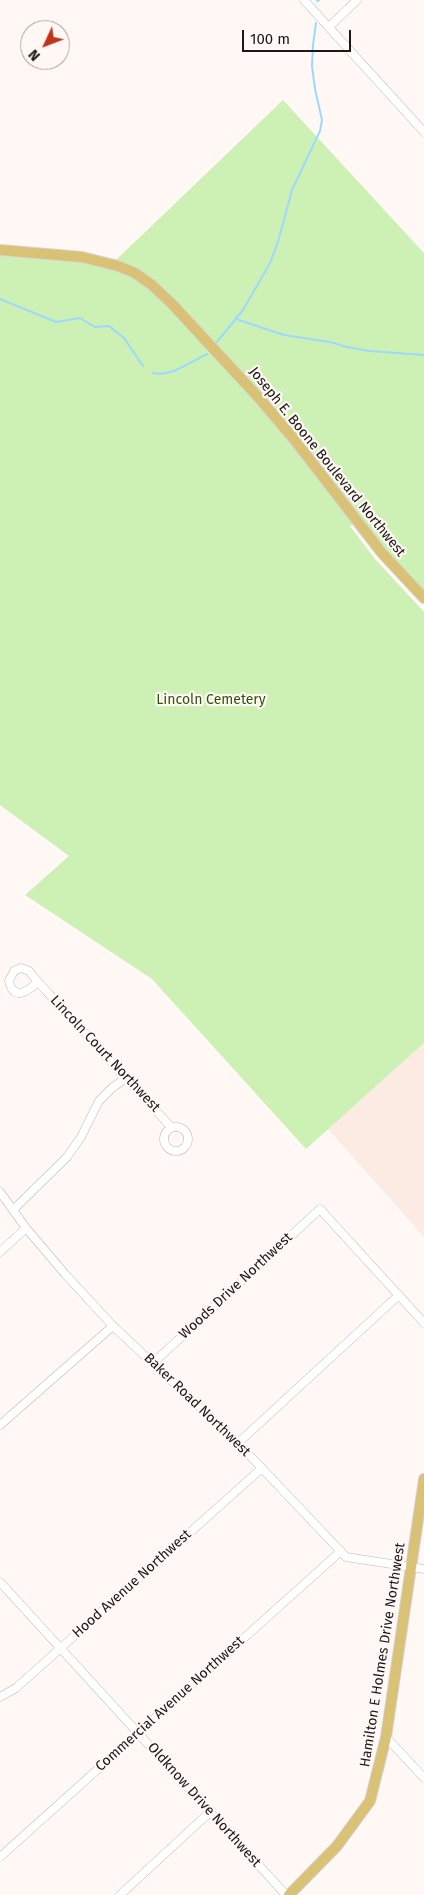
<!DOCTYPE html>
<style>
body{margin:0}
#map{position:relative;width:424px;height:1895px;overflow:hidden;background:#fff8f5;font-family:"Fira Sans",sans-serif}
canvas{display:block}
.north{position:absolute;left:20px;top:20px;width:50px;height:50px;box-sizing:border-box;background:#fff8f5;border:1px solid #a49e9c;border-radius:50%;rotate:227deg;font-size:14px;font-weight:700;line-height:20px;text-align:center;color:#1b1817}
.north::after{content:'';display:block;margin:auto;width:18px;height:22px;background:#bf341a;clip-path:polygon(50% 0,100% 100%,50% 72%,0 100%)}
.scale{position:absolute;left:242px;top:30px;width:109px;height:22px;box-sizing:border-box;border:2px solid #1b1817;border-top:0;padding-left:6px;font-size:15px;line-height:18px;white-space:nowrap;color:#1b1817;-webkit-text-stroke:4px #fff8f5;paint-order:stroke}
</style>
<div id="map">
<canvas width="424" height="1895"></canvas>
<div class="north">N</div>
<div class="scale">100 m</div>
</div>
<script>
const context = document.querySelector('canvas').getContext('2d');
context.lineJoin = 'round';
function paint(path, color) { context.fillStyle = color; context.fill(path, 'evenodd'); }
function trace(path, color, width, dash) { context.strokeStyle = color; context.lineWidth = width; context.lineCap = dash ? 'butt' : 'round'; context.setLineDash(dash || []); context.stroke(path); }
function write(font, color, halo, rows, align = 'center') {
  context.font = font + ' "Fira Sans",sans-serif'; context.lineWidth = 4.5; context.setLineDash([]); context.textBaseline = 'middle'; context.strokeStyle = halo; context.fillStyle = color; for (const [text, x, y, turn = 0] of rows) {
    context.save(); context.translate(x, y); context.rotate((+turn || 0) * Math.PI / 180); context.textAlign = isNaN(turn) ? turn : align; if (halo) context.strokeText(text, 0, 0); context.fillText(text, 0, 0); context.restore();
  }
}
paint(new Path2D(`
 M424,1043V1237L328,1129Z`), '#fbebe3');
paint(new Path2D(`
 M283,100L424,253V591L386,549L363,520L350,526L375,559L424,612V1043L306,1149L152,979L25,895L69,856L0,805V253L117,259Z`), '#cdf1b4');
trace(new Path2D(`
 M317,1L319,0
 M0,299L56,322L80,318L95,327L109,326L124,338L143,366
 M236,317V319L284,335L330,342L347,347L369,351L424,355
 M217,342L243,310L270,263L278,242L292,190L320,131L322,120L315,89L312,66L313,45L316,23
 M153,373C171,377 191,362 207,354`), '#9dd9ff', 2);
const minor = new Path2D(`
 M304,0L424,132
 M329,27L357,0
 M21,968L29,971L38,982C28,991 14,1002 9,981L14,971Z
 M38,982L171,1127
 M164 1139a12 12 0 1 1 24 0a12 12 0 1 1-24 0Z
 M0,1192L26,1228L65,1274L113,1326L238,1443L346,1557L424,1569
 M13,1210L67,1157L81,1137L99,1101L112,1088L127,1077
 M0,1252L26,1228
 M153,1363L320,1209L424,1323
 M0,1425L113,1326
 M238,1443L399,1295
 M0,1582L286,1895
 M0,1697L16,1688L262,1468
 M386,1737L424,1778
 M0,1857L341,1551
 M120,1895L210,1812`);
const major = new Path2D(`
 M0,250L82,257L118,266L135,273L152,285L173,305L259,398L293,438L382,553L424,598
 M289,1895L337,1846L370,1801L386,1737L424,1479`);
trace(minor, '#bfb7b3', 9);
trace(major, '#d6d5d5', 12);
trace(minor, '#fff', 8);
trace(major, '#d9c175', 10);
write('14px', '#1b1817', '#fff8f5', [
 ["Joseph E. Boone Boulevard Northwest",327,462,51],
 ["Lincoln Court Northwest",105,1054,47],
 ["Woods Drive Northwest",236,1286,-43],
 ["Baker Road Northwest",197,1405,44],
 ["Hood Avenue Northwest",132,1584,-42],
 ["Hamilton E Holmes Drive Northwest",383,1655,-81],
 ["Commercial Avenue Northwest",170,1704,-42],
 ["Oldknow Drive Northwest",204,1805,48]
]);
write('14px', '#30530a', '#fff8f5', [
 ["Lincoln Cemetery",211,700]
]);
</script>
